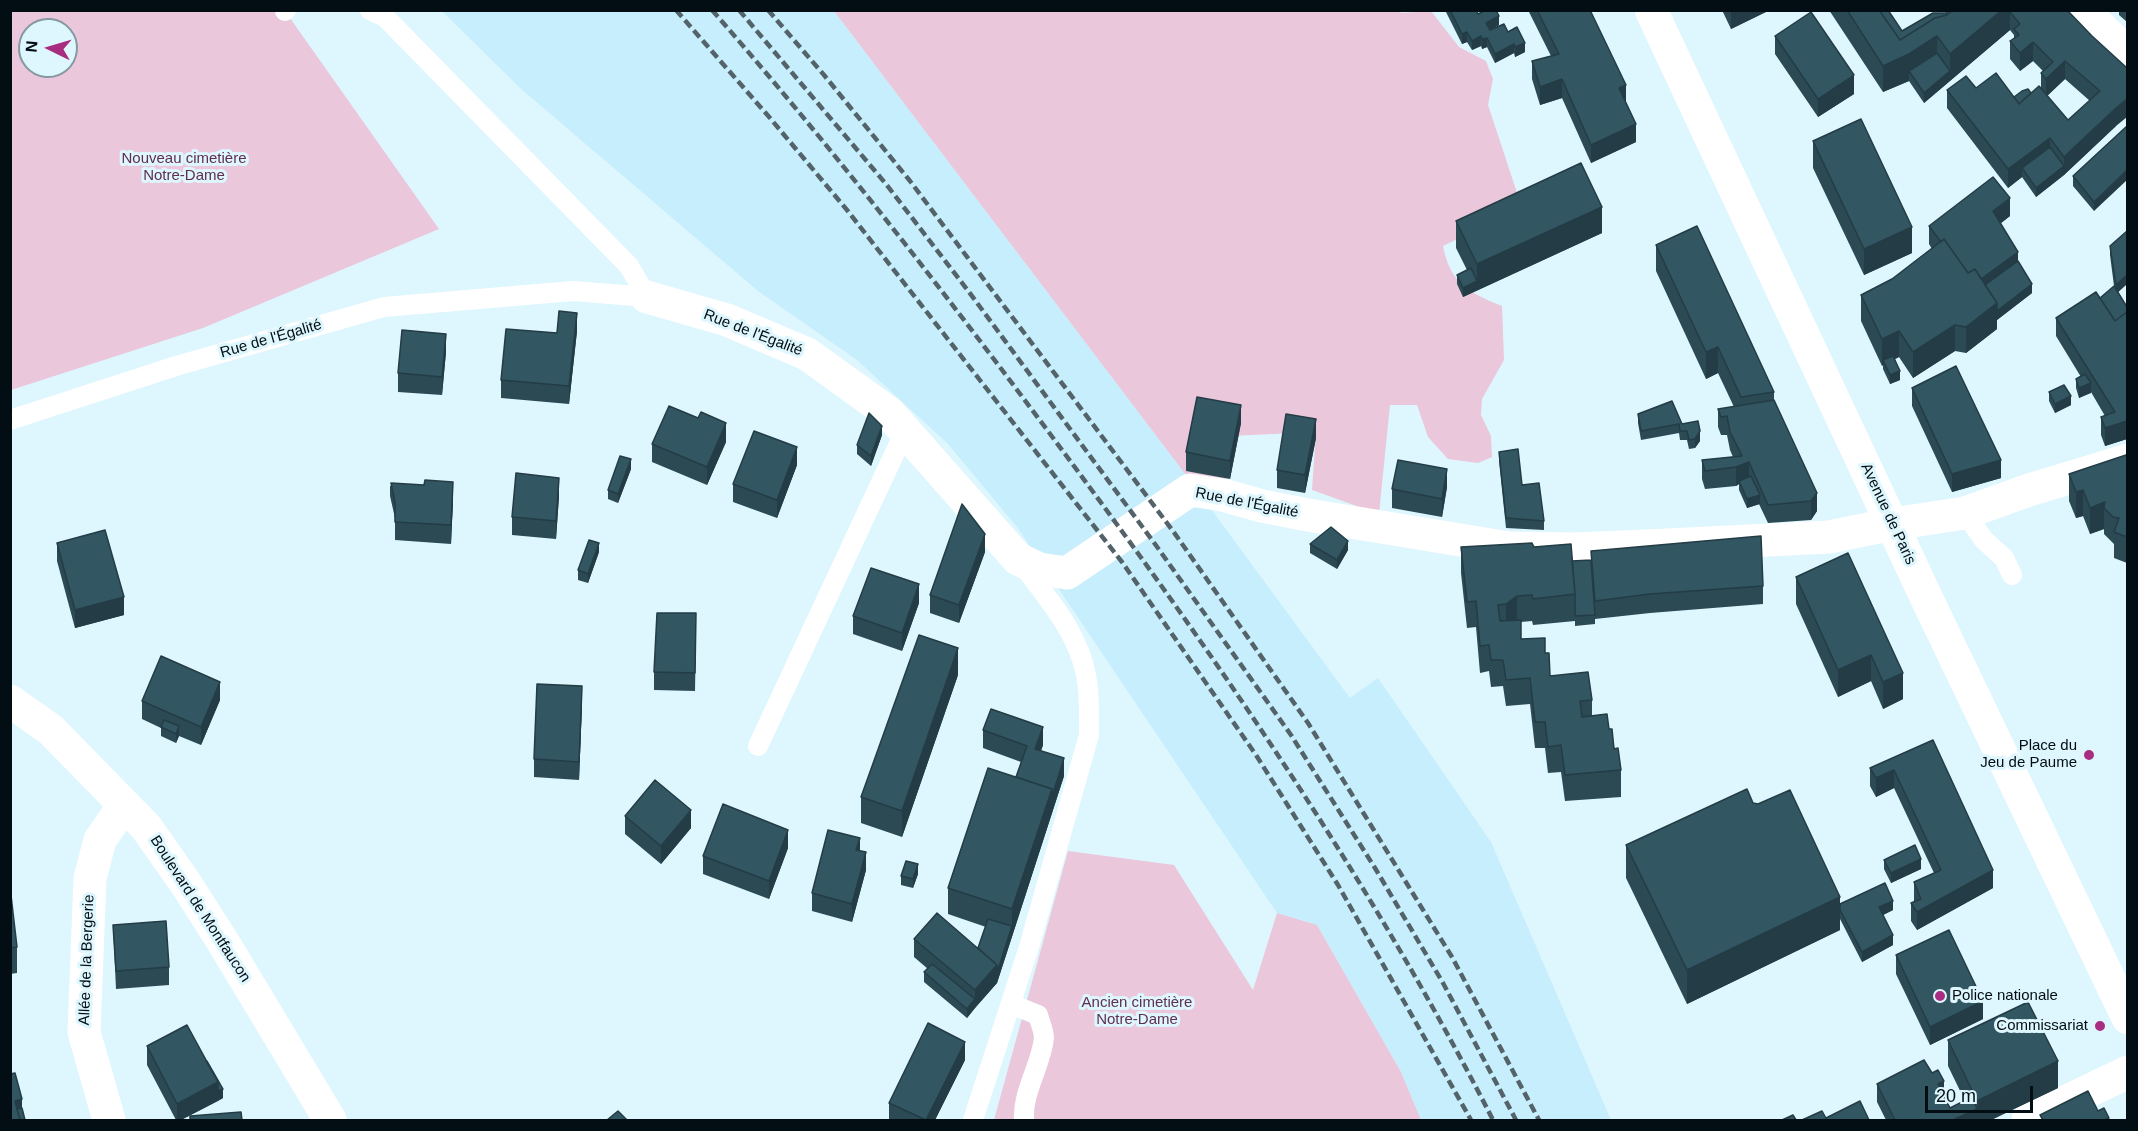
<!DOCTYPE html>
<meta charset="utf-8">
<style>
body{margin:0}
#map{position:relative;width:2138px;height:1131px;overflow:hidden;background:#def6fe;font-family:Arial,sans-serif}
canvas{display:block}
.frame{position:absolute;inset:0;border:12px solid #020e13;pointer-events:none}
.north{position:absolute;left:18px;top:18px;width:60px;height:60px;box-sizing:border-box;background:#def6fe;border:2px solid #8699a0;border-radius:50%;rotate:275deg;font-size:16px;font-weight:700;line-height:24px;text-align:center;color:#020e13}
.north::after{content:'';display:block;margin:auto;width:21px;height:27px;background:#a82d80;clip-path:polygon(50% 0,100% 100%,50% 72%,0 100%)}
.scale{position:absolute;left:1925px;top:1086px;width:108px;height:27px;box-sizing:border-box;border:3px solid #020e13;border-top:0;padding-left:8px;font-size:18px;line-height:21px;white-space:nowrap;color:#020e13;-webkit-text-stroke:4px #def6fe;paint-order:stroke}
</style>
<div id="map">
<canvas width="2138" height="1131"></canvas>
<div class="frame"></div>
<div class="north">N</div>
<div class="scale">20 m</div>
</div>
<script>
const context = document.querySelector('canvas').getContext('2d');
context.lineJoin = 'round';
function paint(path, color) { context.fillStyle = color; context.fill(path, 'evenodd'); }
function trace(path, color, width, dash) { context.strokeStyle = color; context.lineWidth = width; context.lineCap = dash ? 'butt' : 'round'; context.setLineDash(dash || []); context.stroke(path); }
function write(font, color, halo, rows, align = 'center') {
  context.font = font + ' Arial,sans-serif'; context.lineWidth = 6; context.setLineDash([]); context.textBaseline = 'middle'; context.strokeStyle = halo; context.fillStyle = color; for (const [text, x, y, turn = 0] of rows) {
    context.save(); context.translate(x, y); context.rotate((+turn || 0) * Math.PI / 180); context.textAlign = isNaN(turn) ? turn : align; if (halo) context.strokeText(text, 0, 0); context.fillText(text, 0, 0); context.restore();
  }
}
paint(new Path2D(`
 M442,11H834L1186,475L1350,698L1378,678L1491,842L1611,1120H1421L1401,1072L1317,925L1277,913L1017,527L948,444L857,360L758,291L520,88Z`), '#c7eefc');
paint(new Path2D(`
 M1398,10L1401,13L1431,11L1459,47L1486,61L1493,79L1488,105L1522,208L1443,246C1450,283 1469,293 1502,306L1504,360L1482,399L1481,415L1491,436L1492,457L1478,463L1448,459L1428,437L1417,405H1390L1379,514L1312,490L1316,432L1230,436L1225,482L1186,475L834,11Z
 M11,11H285L439,229L203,328L11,390ZM30,30H66V66H30Z
 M1068,851L1174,865L1253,990L1277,913L1317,925L1401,1072L1421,1120H994Z`), '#eac7db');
trace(new Path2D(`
 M370,10L385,17L629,266L647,297
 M285,11L286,10
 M10,420L176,366L384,307L573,291L647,297
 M1965,513L1984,540L2004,558L2012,575
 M758,746L905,431
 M1011,1004L1038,1015C1040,1022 1044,1031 1044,1038C1041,1066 1022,1092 1024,1120
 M973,1120L1029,947L1089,735C1089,715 1090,695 1086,675C1078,632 1047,598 1022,564`), '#fff', 20);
trace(new Path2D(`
 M2083,10L2128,54
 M647,297L727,320L807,354L889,413L1018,559L1039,569L1067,573L1190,490L1223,495L1262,506L1308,515L1509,548L1573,549L1647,546L1829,537L1893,524L1965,513L2029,490L2128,460
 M10,701L51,730L146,827L186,884L223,942L330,1120
 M109,1120L84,1032L90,878L100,840L124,805
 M2028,1120L2128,1072`), '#fff', 33);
trace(new Path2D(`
 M1651,10L1926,597L2128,1018`), '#fff', 33);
trace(new Path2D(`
 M676,10L770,118L847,210L1122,562L1256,755L1338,885L1471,1120
 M712,10C837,153 952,302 1065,454C1223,666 1373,885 1493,1120
 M739,10L886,184L969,292L1155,544L1291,735L1375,868L1443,983L1516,1120
 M768,10L824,75L910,181L1173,531L1308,723L1452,957L1539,1120`), '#536369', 4.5, [9, 4.5]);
paint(new Path2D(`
 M1445,10H1476L1478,14L1499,25L1490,30L1508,32L1525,52L1515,57L1514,53L1495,63L1487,47L1482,49L1481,46L1472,50L1467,42L1462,44Z
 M1528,10H1590L1626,103L1636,142L1591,163L1562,98L1540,105L1532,79V61L1551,56Z
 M1722,10H1770L1731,29Z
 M1829,10H1888L1902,31L1946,13L2067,10L2116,126L2064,175L2036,197L2022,177L2008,188L1947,108V90L1976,88L2014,97L2031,93L2041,88V73L2043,71L2033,61L2020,71L2010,59V41L2014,39V35L2010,30L1924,103L1909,81L1883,92ZM2065,79L2090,101L2068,120L2047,96Z
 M2119,10H2127V22L2119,15Z
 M1775,36L1854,94L1818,117L1775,54Z
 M2127,126L2094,211L2073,186V176Z
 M1813,141L1912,253L1864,275L1813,168Z
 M2010,216L2000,224L2032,293L1997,320V329L1966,353L1955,351L1913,378L1899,357L1895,359L1900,380L1890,384L1883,369V365L1882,366L1861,321V295L1892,279L1932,249L1929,244V226Z
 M1456,221L1602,233L1463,297L1457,284V275L1467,270L1456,248Z
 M2127,231V284L2118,292L2127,307V439L2105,446L2101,435V417L2105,416L2091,392L2079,398L2076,388V379L2081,377L2056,336V318L2100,298L2114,286L2110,255V246Z
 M1656,245L1774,392V400L1817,511L1811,520L1768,523L1759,504L1747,508L1739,490V484L1736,486L1705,489L1702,479V460L1733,457L1730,450L1727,435H1721L1718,427V409L1734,407L1718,373L1706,379L1656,271Z
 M577,331L569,404L501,398V380L557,333Z
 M446,352L442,395L398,392V373Z
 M1912,388L2001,478L1952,492L1912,406Z
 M2049,392L2071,405L2055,413L2049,401Z
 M1638,414L1682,424L1700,441L1695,448L1689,449L1687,440H1680L1679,433L1641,440L1638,423Z
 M698,418L726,442L707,485L652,462V444Z
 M1241,423L1230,479L1186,471V452Z
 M882,435L871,466L857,454V445Z
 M1316,438L1305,493L1277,488V470Z
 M1499,452L1522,485L1544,521V530L1506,528L1499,461Z
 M2127,457V563L2114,558V544L2104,534V529L2090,534L2083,516L2076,518L2069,501V474Z
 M797,465L777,518L733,502V484Z
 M631,469L618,503L608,499V490Z
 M391,483L453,500L451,544L395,540V518L390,496V486H391Z
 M1447,487L1442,517L1392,508V489Z
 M559,496L556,539L512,535V517Z
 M57,543L124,615L75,628L57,561Z
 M1310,544L1348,550L1337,569L1310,553Z
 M1461,547H1534L1572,561L1591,560V551L1763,586V604L1650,613L1595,619V624L1575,626V621L1533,625L1532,621L1521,622V639L1545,653L1550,676L1592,700V716L1609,729L1621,770V797L1565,801L1561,772L1548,773L1545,748H1535L1530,704L1506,706L1503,686L1491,687L1489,671L1480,673L1476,627L1467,628L1461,573Z
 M599,552L588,583L578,580V570Z
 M985,552L959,623L930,613V595Z
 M1848,553L1903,699L1883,709L1871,681L1838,697L1796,604V577Z
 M919,603L902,651L853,634V616Z
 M696,631L695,691L654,690V672Z
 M958,675L902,837L861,823V797Z
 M220,700L201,745L179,736L176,743L161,736V728L142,719V701Z
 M582,704L579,780L534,777V759Z
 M983,730L1043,745L1041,751L1064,776L997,983L975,1008L967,1018L924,982V972L928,969L914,957V939L978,948L986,927L948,914V888L1016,777L1021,762L983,748Z
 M1933,740L1993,888L1917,930L1911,921V903L1914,902V882L1934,873L1894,788L1876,797L1870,786V768Z
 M1753,803L1840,904L1893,910L1883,915L1893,945L1862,962L1840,919V930L1687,1004L1626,878V845Z
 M625,816L691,828L661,864L625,834Z
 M788,848L769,899L703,874V856Z
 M860,850L866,870L852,922L812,911V893Z
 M1884,860L1921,869L1891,883L1884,869Z
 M918,874L913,888L901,885V876Z
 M10,895L17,947V973L10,974Z
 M113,925L169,967V985L116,989Z
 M1896,955L1983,1019L1930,1045L1896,974Z
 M1948,1040L2058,1088L1991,1120H1886L1877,1102V1084L1944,1096L1950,1108L1965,1101L1948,1066Z
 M147,1046L206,1061L223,1098L181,1120H176L147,1065Z
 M965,1060L935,1120H889V1103Z`), '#2b4a54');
paint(new Path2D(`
 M1732,10H1770L1731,29V11Z
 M2002,10H2033L2010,12V30L1924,103V93L1950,71V54Z
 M1499,16V25L1486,32V23Z
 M1467,32V42L1462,44V34Z
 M1481,36V46L1472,50V41Z
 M1937,36V63L1909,71V81L1883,92V66Z
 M1487,38V47L1482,49V39Z
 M2033,42V61L2020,71V53Z
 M1525,43V52L1515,57V47Z
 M1514,44V53L1495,63V54Z
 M2065,61V79L2046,97V79Z
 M1854,75V94L1818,117V99Z
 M1562,79V98L1540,105V87Z
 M1626,85V103L1619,88Z
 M2127,99V117L2116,126L2064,175L2036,197V188L2064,166V157L2116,108Z
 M1636,124V142L1591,163V145Z
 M2050,138V156L2022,168V177L2008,188V169Z
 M2127,170V180L2094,211V202Z
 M2010,198V216L1993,229V211Z
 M1602,207V233L1463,297V288L1477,281V264Z
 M1912,227V253L1864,275V249Z
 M2018,252V270L1982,297L1978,282Z
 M2127,275V284L2116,294V285Z
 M2032,284V293L1997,320V329L1966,353V327L1997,303Z
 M577,313V331L569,404V386Z
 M1955,325V351L1913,378V352Z
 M1899,331V357L1885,364L1883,360V365L1882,366V339Z
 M446,334V352L442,395V377Z
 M1718,347V373L1706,379V352Z
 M1900,371V380L1890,384V375Z
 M2091,383V393L2079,398V388Z
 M2071,396V405L2055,413V404Z
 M1241,405V423L1230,479V461Z
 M1316,419V438L1305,493V475Z
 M2127,421V439L2105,446V428Z
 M726,423V442L707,485V467Z
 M882,426V435L871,466V456Z
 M1700,431V441L1695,448V439Z
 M797,447V465L777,518V500Z
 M631,459V469L618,503V494Z
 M2001,460V478L1952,492V474Z
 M1749,462V480L1739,481V484L1736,486V467Z
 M1447,469V487L1442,517V499Z
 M559,478V496L556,539V521Z
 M453,482V500L451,544V525Z
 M2083,490V516L2076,518V492Z
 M1817,493V511L1811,520V501Z
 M1760,495V504L1747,508V499Z
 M2105,502L2104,508V529L2090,534V508Z
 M985,534V552L959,623V605Z
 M1348,541V550L1337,569V560Z
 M599,543V552L588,583V574Z
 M919,584V603L902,651V633Z
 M1517,596V622L1506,631V604Z
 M124,597V615L75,628V610Z
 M958,648V675L902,837V811Z
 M1871,655V681L1838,697V670Z
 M1903,673V699L1883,709V682Z
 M220,682V700L201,745V727Z
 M582,686V704L579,780V762Z
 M179,726V736L176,743V734Z
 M1043,727V745L1035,767V749Z
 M1064,758V776L997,983L975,1008V990L1012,926V909L1052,789Z
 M1894,770V788L1876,797V778Z
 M691,810V828L661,864V846Z
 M788,830V848L769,899V881Z
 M860,838V856L856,850Z
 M866,852V870L852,922V904Z
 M1921,859V869L1891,883V873Z
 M918,864V874L913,888V879Z
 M1993,870V888L1917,930V912Z
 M1840,897V930L1687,1004V970Z
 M1893,901V910L1879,917V907Z
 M1893,935V945L1862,962V952Z
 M975,999V1008L967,1018V1009Z
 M1983,1001V1019L1930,1045V1027Z
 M965,1042V1060L935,1120H926Z
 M2058,1061V1088L1991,1120H1953L1977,1109V1101Z
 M1944,1081V1099L1938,1084Z
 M218,1082V1101L181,1120H177V1104Z
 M223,1089V1098L218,1101V1091Z
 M22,1099V1117L17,1118L15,1101Z`), '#233c45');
const building = new Path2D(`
 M1450,10H1476L1478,14L1486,10H1496L1499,16L1486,23L1490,30L1504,24L1508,32L1517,27L1525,43L1515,47L1514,44L1495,54L1487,38L1482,39L1481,36L1472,41L1467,32L1462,34Z
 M1537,10H1590L1626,85L1619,88L1636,124L1591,145L1562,79L1540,87L1532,61L1559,54Z
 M1847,10H1879L1900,40L1935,18L1947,15L1953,10H2002L1950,54L1937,36L1909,54L1883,66Z
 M1879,10H1888L1902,31L1933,13H1946L1949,10H1953L1947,15L1935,18L1900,40Z
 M2011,10H2067L2092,36L2127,68V99L2116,108L2064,157L2050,138L2008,169L1947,90L1966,76L1976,88L1996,73L2019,104L2039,86L2068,120L2100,91L2065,61L2046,79L2041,73L2053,62L2033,42L2020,53L2010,41L2019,35L2014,29L2020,24L2010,12Z
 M1811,12L1854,75L1818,99L1775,36Z
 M1937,53L1950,71L1924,93L1909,71Z
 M2028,89L2031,93L2019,104L2014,97L2022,91Z
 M1861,119L1912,227L1864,249L1813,141Z
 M2127,126V170L2094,202L2073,176Z
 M2050,147L2064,166L2036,188L2022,168Z
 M1581,163L1602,207L1477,264L1456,221Z
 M1993,177L2010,198L1993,211L2018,252L1981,279L1975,269L1968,273L1944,239L1941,242L1929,226Z
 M1697,226L1774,392L1741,397L1718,347L1706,352L1656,245Z
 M2127,231V275L2116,285L2110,246Z
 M1944,239L1968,273L1975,269L1997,303L1966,327L1955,325L1913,352L1899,331L1882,339L1861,295L1892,279Z
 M2018,261L2032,284L1997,311V303L1985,285Z
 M1471,268L1477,281L1463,288L1457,275Z
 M2114,286L2127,307V312L2115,321L2100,298Z
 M2096,292L2115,321L2127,312V421L2105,428L2101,417L2115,412L2056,318Z
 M559,311L577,313L569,386L501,380L506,329L557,333Z
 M402,330L446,334L442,377L398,373Z
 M1893,356L1900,371L1890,375L1883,360Z
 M1956,366L2001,460L1952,474L1912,388Z
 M2085,374L2091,383L2079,388L2076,379Z
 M2064,385L2071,396L2055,404L2049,392Z
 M1197,397L1241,405L1230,461L1186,452Z
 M1774,400L1817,493L1811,501L1768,505L1749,462L1736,467L1705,471L1702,460L1742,456L1730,432L1727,416L1721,417L1718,409Z
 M1672,401L1682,424L1698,421L1700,431L1695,439L1689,440L1687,431H1680L1679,424L1641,431L1638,414Z
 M669,406L698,418L701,412L726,423L707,467L652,444Z
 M869,413L882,426L871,456L857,445Z
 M1286,414L1316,419L1305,475L1277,470Z
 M754,431L797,447L777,500L733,484Z
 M1518,449L1522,485L1539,483L1544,521L1506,518L1499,452Z
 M2126,455L2127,457V537L2114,532L2119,518L2113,517L2104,508L2105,502L2090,508L2083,490L2076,492L2069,474Z
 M620,456L631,459L618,494L608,490Z
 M1398,460L1447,469L1442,499L1392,489Z
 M516,473L559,478L556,521L512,517Z
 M1751,476L1760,495L1747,499L1739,481Z
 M425,480L453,482L451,525L395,522V502L391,483L424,485Z
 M962,504L985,534L959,605L930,595Z
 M1331,527L1348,541L1337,560L1310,544Z
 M105,530L124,597L75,610L57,543Z
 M1761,536L1763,586L1650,594L1595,601L1591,551Z
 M589,540L599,543L588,574L578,570Z
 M1532,543L1534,547L1571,544L1575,594L1533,599L1532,595L1517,596L1506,604L1498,605L1500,621L1521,620V639L1545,638V653H1549L1550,676L1588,672L1592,700L1580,701L1582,717L1607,714L1609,729H1612L1614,749L1618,748L1621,770L1565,775L1561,745L1548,747L1545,722H1535L1530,678L1506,680L1503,660H1491L1489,645L1480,646L1476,601L1467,602L1461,547Z
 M1848,553L1903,673L1883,682L1871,655L1838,670L1796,577Z
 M1591,560L1595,615L1575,616V594L1572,561Z
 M871,568L919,584L902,633L853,616Z
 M657,613H696L695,673L654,672Z
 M919,635L958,648L902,811L861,797Z
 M161,656L220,682L201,727L142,701Z
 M537,684L582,686L579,762L534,759Z
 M991,709L1043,727L1035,749L1064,758L1052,797V789L1016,777L1027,746L983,730Z
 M164,720L179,726L176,734L161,727Z
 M1933,740L1993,870L1917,912L1911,903L1921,899L1914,882L1941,870L1894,770L1876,778L1870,768Z
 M988,768L1052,789L1012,909L948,888Z
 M655,780L691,810L661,846L625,816Z
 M1747,789L1753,803L1758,804L1790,790L1840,897L1687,970L1626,845Z
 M723,804L788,830L769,881L703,856Z
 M828,830L860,838L856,850L866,852L852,904L812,893Z
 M1915,845L1921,859L1891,873L1884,860Z
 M906,861L918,864L913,879L901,876Z
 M1885,883L1893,901L1879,907L1893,935L1862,952L1840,910V904Z
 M10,895H11L17,947L10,948Z
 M937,913L997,965L975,990L914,939Z
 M988,919L1012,926L997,973V965L978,948Z
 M166,921L169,967L116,971L113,925Z
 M1949,930L1983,1001L1930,1027L1896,955Z
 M932,964L975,999L967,1009L924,972Z
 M2028,1002L2058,1061L1977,1101L1948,1040Z
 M928,1023L965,1042L926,1120L889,1103Z
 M187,1025L218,1082L177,1104L147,1046Z
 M1924,1060L1932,1073L1938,1070L1944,1081L1938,1084L1950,1108L1972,1097L1977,1109L1953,1120H1895L1877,1084Z
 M206,1061H207L223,1089L218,1091V1082Z
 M15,1073L22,1099L15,1101L20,1120H10V1074Z
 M2088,1091L2098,1111L2104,1108L2109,1118L2104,1120H2043L2040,1115Z
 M1860,1101L1869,1120H1827L1826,1118Z
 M22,1108L25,1120H20L17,1109Z
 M618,1111L627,1120H607Z
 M1822,1111L1827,1120H1802Z
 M241,1112L242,1120H190V1116Z
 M1793,1115L1796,1120H1782Z`);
paint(building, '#325662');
trace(building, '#233c45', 1.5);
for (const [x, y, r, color] of [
 [2089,755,6,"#a82d80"],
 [1940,996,6,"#a82d80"],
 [2100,1026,6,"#a82d80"]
]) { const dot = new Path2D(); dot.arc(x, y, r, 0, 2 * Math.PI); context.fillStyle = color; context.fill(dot); trace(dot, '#def6fe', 2); }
write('15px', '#612f4e', '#def6fe', [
 ["Nouveau cimetière",184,159],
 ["Notre-Dame",184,176],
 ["Ancien cimetière",1137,1003],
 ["Notre-Dame",1137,1020]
]);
write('15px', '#020e13', '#def6fe', [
 ["Rue de l'Égalité",753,333,21],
 ["Rue de l'Égalité",271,339,-16],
 ["Rue de l'Égalité",1247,503,11],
 ["Avenue de Paris",1888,514,65],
 ["Boulevard de Montfaucon",200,909,57],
 ["Allée de la Bergerie",87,960,-88]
]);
write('15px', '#020e13', '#def6fe', [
 ["Place du",2077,746],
 ["Jeu de Paume",2077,763],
 ["Police nationale",1952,996,"left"],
 ["Commissariat",2088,1026]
], 'right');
</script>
